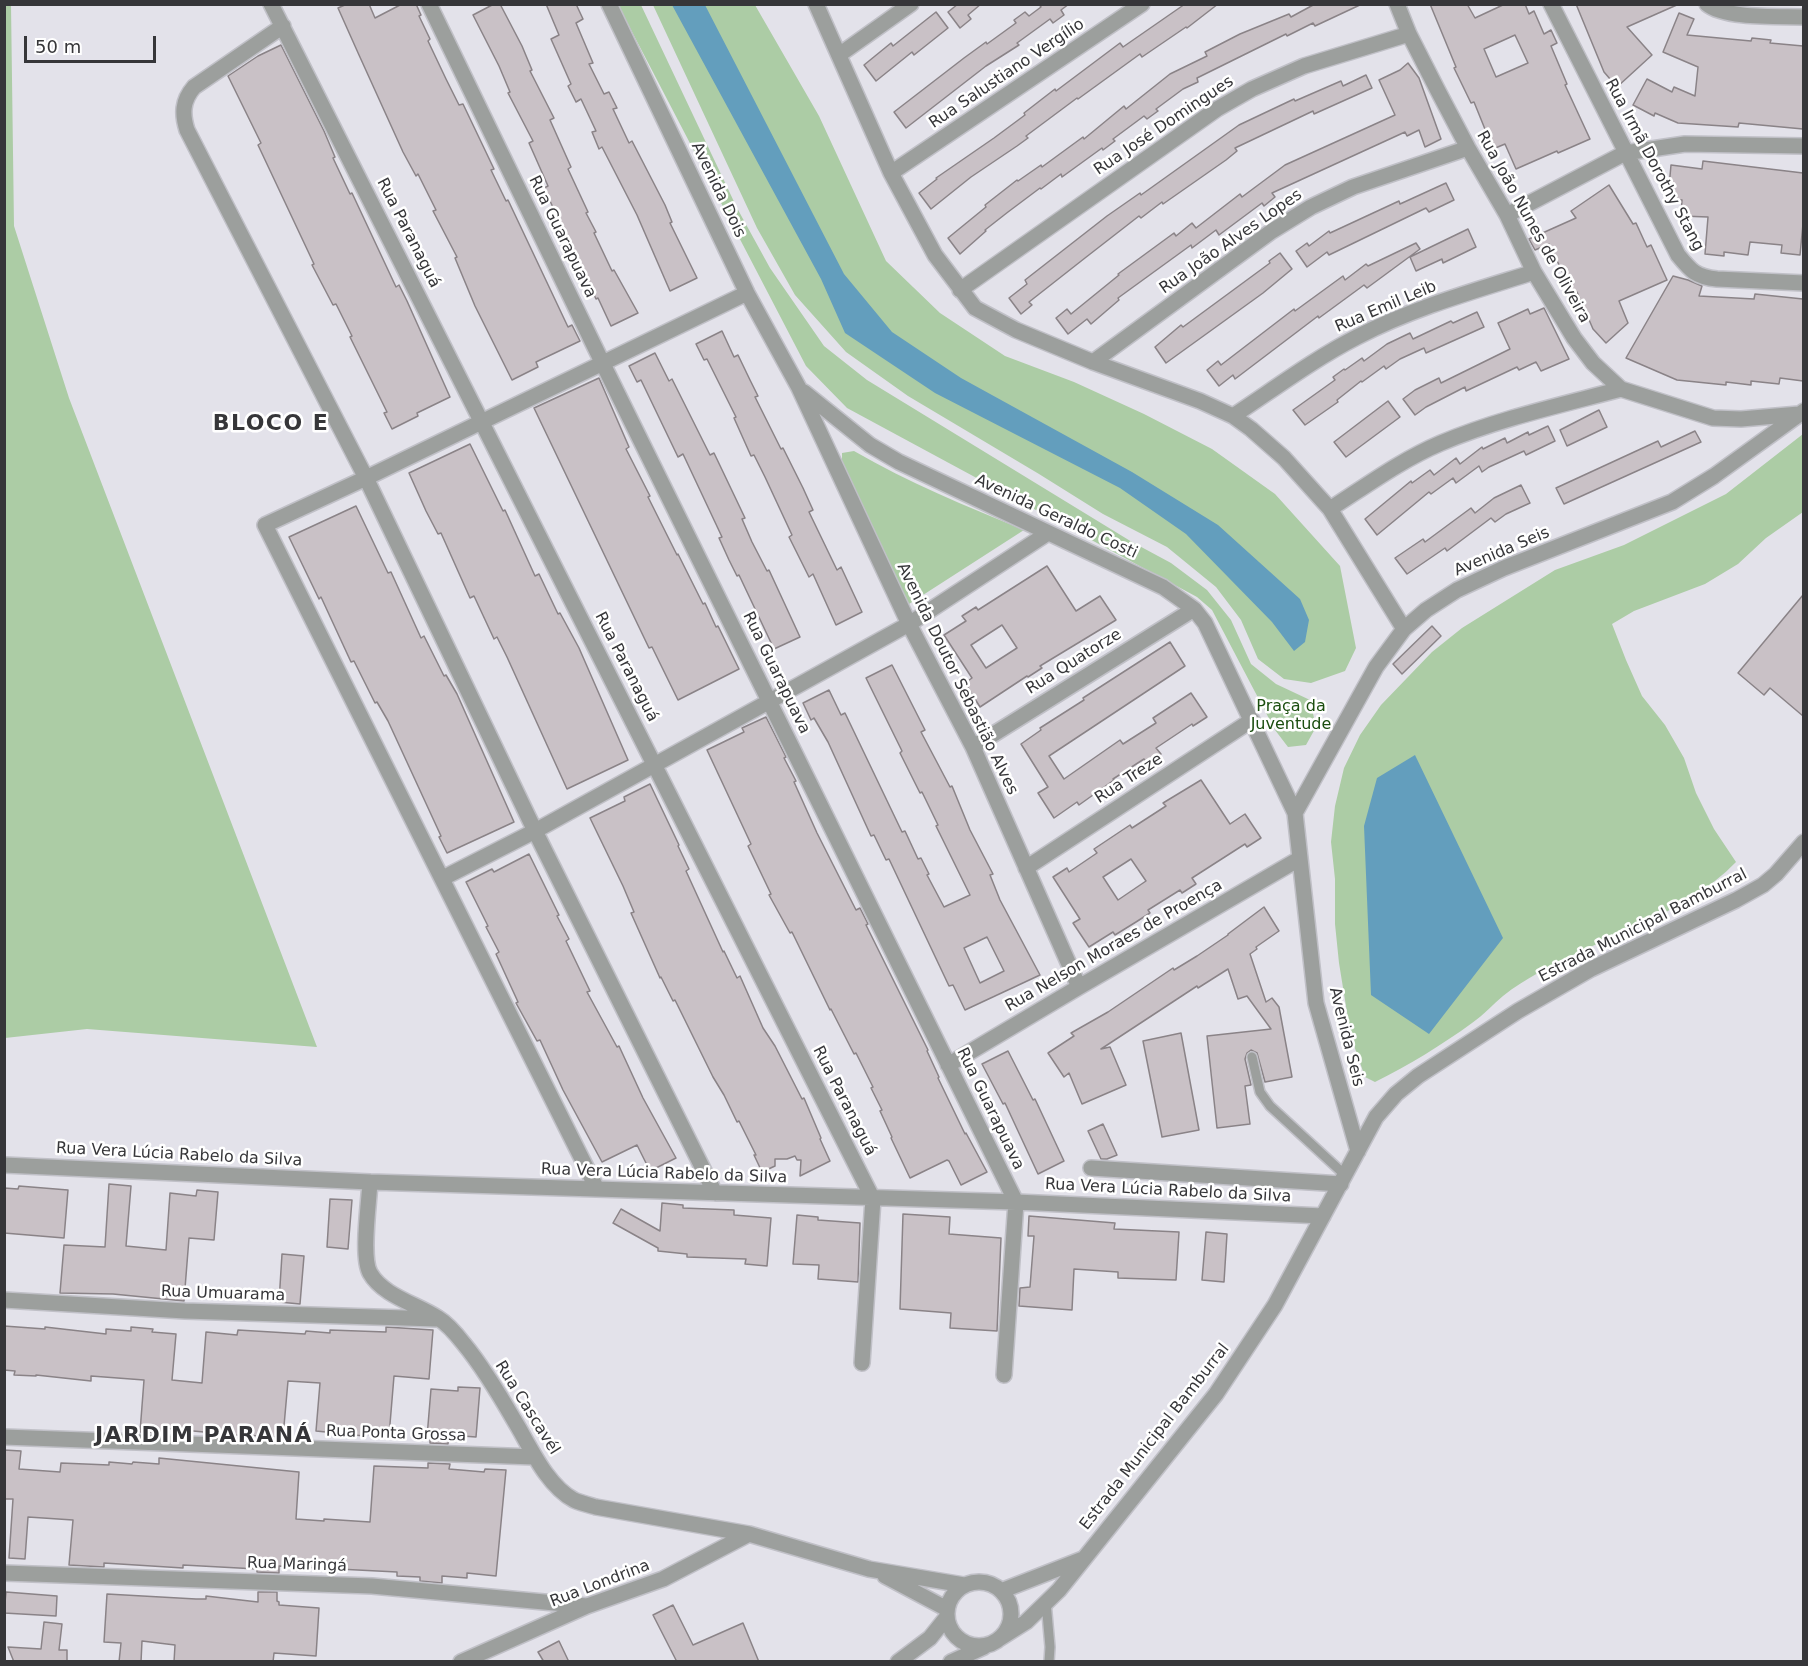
<!DOCTYPE html>
<meta charset="utf-8">
<style>
body{margin:0}
#map{position:relative;width:1808px;height:1666px;overflow:hidden;background:#e3e2ea;font-family:"DejaVu Sans",sans-serif}
canvas{display:block}
.frame{position:absolute;inset:0;border:6px solid #363639;pointer-events:none}
.scale{position:absolute;left:24px;top:36px;width:132px;height:27px;box-sizing:border-box;border:3px solid #363639;border-top:0;padding-left:8px;font-size:18px;line-height:21px;white-space:nowrap;color:#363639;-webkit-text-stroke:4px #fff;paint-order:stroke}
</style>
<div id="map">
<canvas width="1808" height="1666"></canvas>
<div class="frame"></div>
<div class="scale">50 m</div>
</div>
<script>
const context = document.querySelector('canvas').getContext('2d');
context.lineJoin = 'round';
function paint(path, color) { context.fillStyle = color; context.fill(path, 'evenodd'); }
function trace(path, color, width, dash) { context.strokeStyle = color; context.lineWidth = width; context.lineCap = dash ? 'butt' : 'round'; context.setLineDash(dash || []); context.stroke(path); }
function write(font, color, halo, rows, align = 'center') {
  context.font = font + ' "DejaVu Sans",sans-serif'; context.lineWidth = 5; context.setLineDash([]); context.textBaseline = 'middle'; context.strokeStyle = halo; context.fillStyle = color; for (const [text, x, y, turn = 0] of rows) {
    context.save(); context.translate(x, y); context.rotate((+turn || 0) * Math.PI / 180); context.textAlign = isNaN(turn) ? turn : align; if (halo) context.strokeText(text, 0, 0); context.fillText(text, 0, 0); context.restore();
  }
}
paint(new Path2D(`
 M4,5H11L14,226L69,398L317,1047L87,1029L5,1038Z
 M618,5H641L737,208L770,268L824,346L867,380L1132,542L1171,563L1207,590L1231,620L1251,664L1276,684L1310,700L1316,727L1306,745L1288,747L1275,730L1212,610L1197,597L847,408L806,366Z
 M653,5H755L819,116L886,261L940,313L1005,356L1074,382L1144,414L1212,449L1275,494L1340,566L1356,648L1345,671L1311,683L1284,679L1258,659L1241,620L1216,587L1167,547L1103,514L1039,474L908,396L846,352L795,295L757,228Z
 M1803,434V512L1766,538L1738,564L1705,584L1634,611L1612,624L1626,660L1642,696L1665,725L1684,758L1696,793L1714,829L1736,862C1683,917 1602,936 1538,973C1526,980 1514,987 1503,996C1493,1004 1484,1015 1472,1023C1442,1045 1409,1065 1375,1082L1365,1077L1351,1037L1339,963L1335,924V879L1331,842L1335,806L1344,768L1360,735L1381,705L1407,678L1432,652L1462,628L1555,570L1624,545L1726,494Z
 M854,451C909,483 966,506 1024,530L909,604L842,468V453Z`), '#accca5');
paint(new Path2D(`
 M672,5H705L844,274L892,332L961,378L1132,472L1218,525L1300,599L1309,620L1305,642L1294,651L1272,622L1186,534L1120,488L935,393L845,333L821,279Z
 M1415,755L1503,938L1429,1034L1371,995L1364,826L1377,778Z`), '#639ebd');
const building = new Path2D(`
 M347,4H369L375,18L402,4H416L421,15L419,16L430,39L428,41L446,79L459,105L463,104L494,169L491,170L506,201L508,200L568,327L572,325L580,341L536,362L538,367L512,380L475,306L455,258L457,257L433,211L436,210L418,174L416,176L403,152L359,55L338,8Z
 M494,4H500L522,46L532,70L530,71L554,118L550,120L571,167L568,169L588,212L586,213L596,232L594,233L612,271L614,270L638,313L611,326L598,298L596,299L582,269L580,271L572,254L574,253L562,229H563L544,188L548,186L529,143L533,141L508,93L510,92L499,66L473,15Z
 M546,4H576L583,19L576,23L593,63L589,64L604,94L609,92L617,108L613,109L629,143L632,141L665,205L672,222L670,223L697,278L670,291L637,215L602,147L599,149L592,132L596,131L581,99L576,102L568,86L571,84L551,39L559,35Z
 M958,4H981L968,15L971,19L960,28L948,12Z
 M1039,4H1069L1061,10L1064,15L1053,23L1050,19L1017,43L1019,45L986,66L906,128L894,112L964,58L986,42L987,44L1016,23L1014,20L1025,12L1029,16L1041,7Z
 M1185,4H1218L1187,28L1186,27L1142,57L1140,54L1078,99L1077,98L1026,136L1028,138L1017,146L971,177L931,209L919,193L937,179L936,178L994,138L1025,115L1024,113L1055,89L1056,91L1120,43L1123,47Z
 M1315,4H1362L1315,26L1313,23L1287,36L1286,34L1197,78L1198,82L1183,89L1156,109L1158,111L1147,119L1144,116L1113,139L1115,141L1103,150L1102,148L1062,177L1061,174L1041,189L1040,188L1008,212L985,230L986,231L960,254L948,238L986,207L985,205L1017,180L1018,181L1041,165L1042,167L1083,137L1084,139L1124,106L1126,109L1170,74L1207,56L1205,52L1240,34L1289,14L1291,17Z
 M1430,4H1467L1475,18L1505,4H1525L1529,14L1534,11L1544,34L1551,30L1557,43L1551,46L1567,84L1565,85L1590,139L1558,153L1557,151L1516,169L1505,144L1493,149L1474,102L1471,103L1454,68L1456,67ZM1515,35L1528,63L1496,77L1484,49Z
 M1576,4H1679L1627,27L1652,55L1617,87L1604,72Z
 M936,12L948,28L914,55L912,52L876,81L864,65L891,43L893,46Z
 M1679,13L1694,19L1687,35L1751,41L1752,38L1771,40L1770,43L1803,46V129L1739,123L1738,127L1678,123L1655,113L1654,116L1633,105L1647,79L1672,92L1674,87L1695,96L1698,67L1663,52Z
 M281,45L324,131L335,157L333,158L350,194L352,193L396,287L399,285L407,301L450,397L417,413L418,416L392,429L384,413L387,412L350,337L352,336L336,304L333,305L312,265L314,264L258,145L261,143L228,76L258,56Z
 M1408,63L1419,78L1441,139L1425,147L1419,130L1407,136L1405,132L1272,193L1275,197L1264,206L1262,203L1219,235L1216,230L1192,248L1191,245L1118,298L1119,300L1091,324L1087,319L1068,334L1056,318L1067,309L1071,314L1119,275L1118,274L1174,233L1176,236L1192,223L1196,228L1240,194L1242,197L1285,165L1395,115L1379,80L1400,70Z
 M1366,75L1372,88L1314,114L1313,111L1235,148L1237,151L1226,160L1163,204L1162,202L1141,218L1139,216L1085,258L1029,302L1032,305L1021,314L1009,298L1027,284L1025,280L1107,216L1140,193L1141,195L1239,125L1294,99L1295,101L1341,81L1343,86Z
 M1703,161L1803,173V224L1800,255L1781,253L1782,245L1750,242L1748,255L1724,252V256L1705,254L1708,217L1681,216L1682,200L1668,198L1671,165L1702,169Z
 M1446,183L1454,200L1429,212L1426,208L1329,255L1327,252L1307,267L1296,251L1307,243L1309,246L1329,231L1330,233L1399,201L1400,204Z
 M1609,185L1633,224L1636,223L1647,247L1651,245L1667,280L1619,301L1628,323L1606,343L1593,329L1577,292L1573,294L1549,244L1535,250L1529,239L1576,218L1571,211Z
 M1468,229L1476,247L1443,263L1442,259L1416,271L1410,257Z
 M1416,243L1420,249L1367,288L1364,285L1319,318L1318,316L1235,379L1233,375L1219,386L1207,370L1218,361L1221,365L1294,309L1295,311L1343,276L1345,280L1366,264L1368,266Z
 M1280,253L1292,269L1263,293L1166,363L1155,347L1181,325L1183,327L1270,263L1269,261Z
 M1673,276L1688,280L1702,286L1699,296L1754,299L1755,294L1803,299V381L1780,378L1779,384L1751,381V385L1726,382V385L1677,380L1626,358Z
 M1544,308L1569,359L1541,371L1536,362L1519,370L1517,367L1466,391L1465,387L1426,407L1415,415L1403,399L1415,390L1439,378L1441,383L1510,349L1498,323L1528,309L1530,314Z
 M1477,312L1484,327L1426,353L1424,348L1400,359L1386,369L1384,366L1362,382L1361,381L1337,400L1338,402L1305,425L1293,410L1335,380L1333,377L1344,369L1345,370L1362,358L1364,361L1387,344L1410,333L1413,339L1451,321L1453,323Z
 M722,331L734,357L738,355L750,380L758,396L755,397L781,449L783,448L803,488L813,510L809,512L837,570L841,567L862,612L836,625L813,574L809,577L789,537L792,535L765,477L754,455L751,456L734,418L736,417L707,359L704,360L696,344Z
 M655,353L669,381L672,379L710,455L714,453L745,518L742,519L752,542L767,571L769,570L800,637L774,649L739,575L737,576L729,560L719,538L722,537L683,454L678,457L641,380L637,382L629,366Z
 M599,378L629,447L626,449L650,496L648,497L677,555L678,554L703,604L705,603L716,627L718,626L739,669L678,700L652,647L649,648L534,408Z
 M1388,401L1400,417L1346,457L1334,442Z
 M1599,410L1607,427L1567,446L1560,430Z
 M1548,426L1555,441L1526,455L1524,451L1489,467L1482,472L1479,466L1456,483L1453,478L1431,494L1429,492L1377,535L1365,519L1411,481L1412,483L1430,470L1434,475L1456,458L1460,464L1482,447L1483,449L1505,438L1507,443L1528,432L1529,435Z
 M1695,431L1701,442L1564,504L1556,488L1658,441L1661,447Z
 M470,444L503,511L505,510L535,576L539,574L558,614L560,613L579,648L628,760L567,789L507,657L497,637L494,639L474,596L470,598L441,533L438,534L426,511L409,473Z
 M1521,485L1530,503L1506,514L1495,522L1491,518L1447,551L1445,548L1407,574L1395,558L1423,539L1425,542L1471,508L1475,513L1494,498Z
 M356,506L388,573L391,572L421,638L424,636L444,676L446,675L457,694L514,822L447,853L439,837L441,836L388,721L377,702L375,703L354,661L351,662L321,597L319,599L289,537Z
 M1047,566L1076,611L1100,596L1116,620L1040,666L1042,668L1028,677L1027,676L980,707L965,683L972,678L944,635L966,621L962,616L976,607L978,610ZM1002,625L1017,648L986,668L971,645Z
 M1803,595V716L1770,688L1764,695L1738,673Z
 M1432,626L1441,636L1402,674L1393,664Z
 M1170,642L1185,666L1049,756L1064,779L1120,740L1123,744L1156,723L1153,718L1191,693L1207,717L1193,726L1192,724L1156,748L1161,754L1147,763L1144,759L1113,779L1114,780L1079,805L1077,802L1054,818L1038,793L1048,787L1021,744L1041,730L1040,728L1084,700L1083,698Z
 M892,665L925,730L921,732L950,787L952,786L970,830L993,874L990,875L1000,900L1040,975L965,1010L953,985L949,986L889,859L886,860L874,835L871,836L828,742L814,718L811,720L803,703L829,690L841,715L845,713L902,832L905,831L918,859L921,858L929,874L927,875L944,907L970,895L936,826L938,825L922,792L920,793L900,753L902,751L866,678ZM987,937L1004,971L980,983L964,948Z
 M766,717L786,757L784,758L796,781L794,782L817,833L856,910L860,908L868,924L866,925L928,1050L927,1051L939,1077L938,1078L965,1134L966,1133L987,1172L961,1185L949,1161L947,1160L910,1178L891,1138L892,1137L880,1111L882,1110L871,1088L873,1087L856,1053L854,1054L831,1009L830,1010L792,932L790,933L769,895L771,894L748,846L751,844L707,750L744,732L742,728Z
 M1201,780L1230,824L1245,814L1261,838L1247,847L1245,844L1192,878L1196,884L1182,893L1180,890L1148,910L1150,913L1136,922L1115,935L1113,932L1089,947L1073,923L1080,919L1053,877L1067,868L1069,872L1097,853L1094,849L1130,825L1132,828L1166,806L1163,803ZM1131,859L1146,881L1118,900L1103,877Z
 M650,784L679,845L678,846L689,869L686,871L723,952L724,951L737,978L740,976L763,1028L775,1046L802,1099L804,1098L821,1138L820,1139L830,1161L800,1176L801,1160H797L795,1156L787,1159H775V1166L762,1172L754,1155H756L739,1121L737,1122L724,1095L713,1077L675,1000L673,1001L661,977L660,978L631,913L634,912L623,886L590,818L625,801L624,797Z
 M529,854L559,915L557,916L569,939L566,941L590,991L587,992L617,1047L619,1046L643,1098L676,1158L650,1171L637,1145L602,1162L563,1090L540,1040L537,1041L516,1003L518,1002L496,954L499,952L486,927L488,926L466,882L492,869L494,872Z
 M1264,907L1279,931L1256,947L1257,949L1250,954L1266,1002L1272,998L1279,1007L1292,1077L1265,1082L1257,1053L1251,1050L1247,1053L1245,1059L1251,1085L1245,1086L1250,1124L1217,1128L1207,1036L1271,1029L1247,996L1238,999L1228,969L1198,988L1197,986L1101,1049L1110,1047L1126,1085L1082,1104L1069,1073L1064,1077L1048,1053L1074,1036L1071,1033L1108,1012L1173,968L1174,970L1197,956L1228,935V934Z
 M1181,1033L1199,1130L1162,1137L1143,1041Z
 M1008,1051L1033,1100L1035,1099L1064,1161L1038,1174L1005,1103L1003,1104L982,1064Z
 M1103,1124L1117,1155L1107,1159H1101L1088,1131Z
 M109,1184L131,1186L126,1246L166,1250L170,1193L196,1196L197,1190L218,1192L214,1240L189,1238L184,1301L113,1294L60,1293L64,1245L105,1247Z
 M19,1186L68,1190L64,1238L4,1233V1188L18,1189Z
 M330,1199L352,1200L348,1249L327,1247Z
 M662,1203L683,1205V1208L734,1210V1215L771,1218L767,1266L745,1264L746,1259L687,1257V1254L658,1251V1248L613,1223L621,1209L660,1231Z
 M903,1214L950,1217L949,1234L1001,1238L997,1331L950,1328L951,1313L900,1309Z
 M797,1215L818,1217V1220L860,1223L858,1282L818,1279L819,1265L793,1264Z
 M1029,1216L1115,1223L1114,1229L1179,1232L1176,1280L1118,1278V1272L1074,1269L1072,1310L1019,1306L1020,1288L1030,1287L1034,1236H1028Z
 M1206,1232L1227,1234L1224,1282L1202,1280Z
 M282,1254L304,1256L300,1304L279,1302Z
 M4,1326L45,1329V1327L106,1334V1329L131,1331V1327L153,1329L152,1332L176,1334L172,1380L202,1383L206,1332L237,1335L238,1330L305,1334L306,1331L330,1333V1330L386,1332V1327L433,1330L429,1379L394,1376L389,1436L364,1434V1436L316,1431L320,1383L288,1381L283,1437L235,1435L162,1428L161,1433L140,1432L144,1380L91,1376V1381L36,1375V1376L14,1375L15,1371L4,1370Z
 M458,1387L480,1388L476,1437L449,1435L448,1444L430,1443V1437H427L431,1389L458,1391Z
 M4,1450L21,1451L19,1469L60,1472L61,1463L109,1465V1462L132,1464L133,1462L159,1464V1458L299,1472L296,1519L324,1521V1519L370,1522L374,1466L428,1468V1463L450,1464L449,1469L484,1472L485,1469L506,1470L496,1576L467,1573V1578L442,1576V1583L420,1581V1577L397,1576V1572L279,1566V1573L257,1572V1569L183,1565V1568L104,1563V1567L69,1565L73,1520L28,1517L25,1559L9,1558L13,1499H4Z
 M6,1592L57,1596L56,1616L4,1613Z
 M258,1592H277V1601L279,1602V1605L319,1608L316,1656L274,1653L273,1662H174L175,1645L142,1641L141,1662H119L121,1643L104,1642L107,1594L196,1599H206V1596L258,1602Z
 M673,1605L693,1645L743,1623L759,1662H677L653,1615Z
 M44,1622L62,1624L59,1650H67V1662H14L8,1647L41,1649Z
 M559,1641L569,1662H544L538,1652Z`);
paint(building, '#c9c1c6');
trace(building, '#8a8387', 1.5);
const service = new Path2D(`
 M1252,1057L1260,1092L1270,1106L1345,1175
 M1046,1602L1050,1647L1049,1662`);
const minor = new Path2D(`
 M271,4L873,1199L862,1363
 M429,4L602,362L1016,1202L1004,1375
 M609,4L747,293L799,388L909,624L973,747L1079,987
 M816,4L891,173L935,255L975,308L1016,330L1093,362L1200,401L1233,416L1251,429L1284,458L1330,509L1404,629
 M1397,4L1409,34L1437,89L1468,148L1507,215L1534,272L1574,338L1593,363L1621,389L1713,418L1741,419L1799,414
 M1551,4L1678,255C1691,271 1696,277 1717,279L1804,283
 M1707,4C1725,19 1779,16 1804,17
 M283,26L194,87C182,101 182,114 187,130L366,478L535,831L715,1193
 M839,55L911,4
 M891,173L1142,4
 M1507,215L1625,153L1685,144L1804,146
 M960,290L1217,109L1252,89L1304,66L1409,34
 M1093,362L1272,231L1311,207L1353,187L1468,148
 M804,392L870,445L899,462L1163,587L1194,609L1205,623L1295,813L1316,1003L1358,1151
 M1233,416C1274,389 1314,359 1357,337C1413,308 1474,291 1534,272
 M1330,509C1366,486 1401,460 1441,443C1498,419 1561,405 1621,389
 M973,747L1194,609
 M1295,813L1376,667L1404,629L1426,610L1457,590L1504,568L1672,502L1714,476L1804,411
 M1026,868L1252,720
 M443,878L535,831L909,624L1048,533
 M948,1065L1079,987L1299,859
 M4,1165L370,1182L1016,1202L1323,1216
 M1091,1168L1341,1184
 M370,1182C369,1203 361,1257 370,1273C383,1296 417,1304 438,1318C448,1324 457,1335 464,1344C483,1367 499,1394 514,1420C530,1446 546,1485 574,1500C581,1503 589,1505 596,1507L749,1534L869,1569L964,1585
 M597,1189L265,525L366,478L747,293
 M4,1300L185,1311L436,1319
 M4,1437L534,1457
 M4,1573L372,1586L587,1606
 M885,1576L947,1609
 M947 1614a32 32 0 1 1 64 0a32 32 0 1 1-64 0Z
 M1001,1591L1083,1559
 M999,1639L1026,1622L1059,1590L1216,1394L1275,1305L1376,1117L1396,1094L1418,1076L1518,1011L1591,969L1736,900L1763,885L1776,874L1804,842
 M461,1662L587,1606L663,1579L749,1534
 M898,1662L930,1638L946,1618
 M951,1662L984,1647`);
trace(service, '#c0c0c7', 12);
trace(minor, '#c0c0c7', 18);
trace(service, '#9c9f9d', 9);
trace(minor, '#9c9f9d', 15);
write('16px', '#363639', '#fff', [
 ["Rua Salustiano Vergílio",1007,74,-34],
 ["Rua José Domingues",1164,126,-34],
 ["Rua Irmã Dorothy Stang",1654,165,62],
 ["Avenida Dois",718,190,64],
 ["Rua João Nunes de Oliveira",1533,227,61],
 ["Rua Paranaguá",408,233,63],
 ["Rua Guarapuava",562,237,64],
 ["Rua João Alves Lopes",1231,242,-35],
 ["Rua Emil Leib",1386,307,-23],
 ["Avenida Geraldo Costi",1056,517,25],
 ["Avenida Seis",1502,552,-23],
 ["Rua Quatorze",1074,662,-32],
 ["Rua Paranaguá",626,667,63],
 ["Rua Guarapuava",776,673,64],
 ["Avenida Doutor Sebastião Alves",957,679,64],
 ["Rua Treze",1129,779,-33],
 ["Estrada Municipal Bamburral",1643,926,-27],
 ["Rua Nelson Moraes de Proença",1114,946,-30],
 ["Avenida Seis",1346,1037,76],
 ["Rua Paranaguá",844,1101,63],
 ["Rua Guarapuava",990,1109,64],
 ["Rua Vera Lúcia Rabelo da Silva",179,1155,3],
 ["Rua Vera Lúcia Rabelo da Silva",664,1174,2],
 ["Rua Vera Lúcia Rabelo da Silva",1168,1191,3],
 ["Rua Umuarama",223,1294,2],
 ["Rua Cascavél",527,1408,58],
 ["Rua Ponta Grossa",396,1434,2],
 ["Estrada Municipal Bamburral",1155,1437,-52],
 ["Rua Maringá",297,1565,2],
 ["Rua Londrina",600,1584,-21]
]);
write('16px', '#1b4e0f', '#fff', [
 ["Praça da",1291,707],
 ["Juventude",1291,725]
]);
context.letterSpacing = '1.5px';
write('bold 22px', '#363639', '#fff', [
 ["BLOCO E",271,424],
 ["JARDIM PARANÁ",204,1436]
]);
context.letterSpacing = '0px';
</script>
